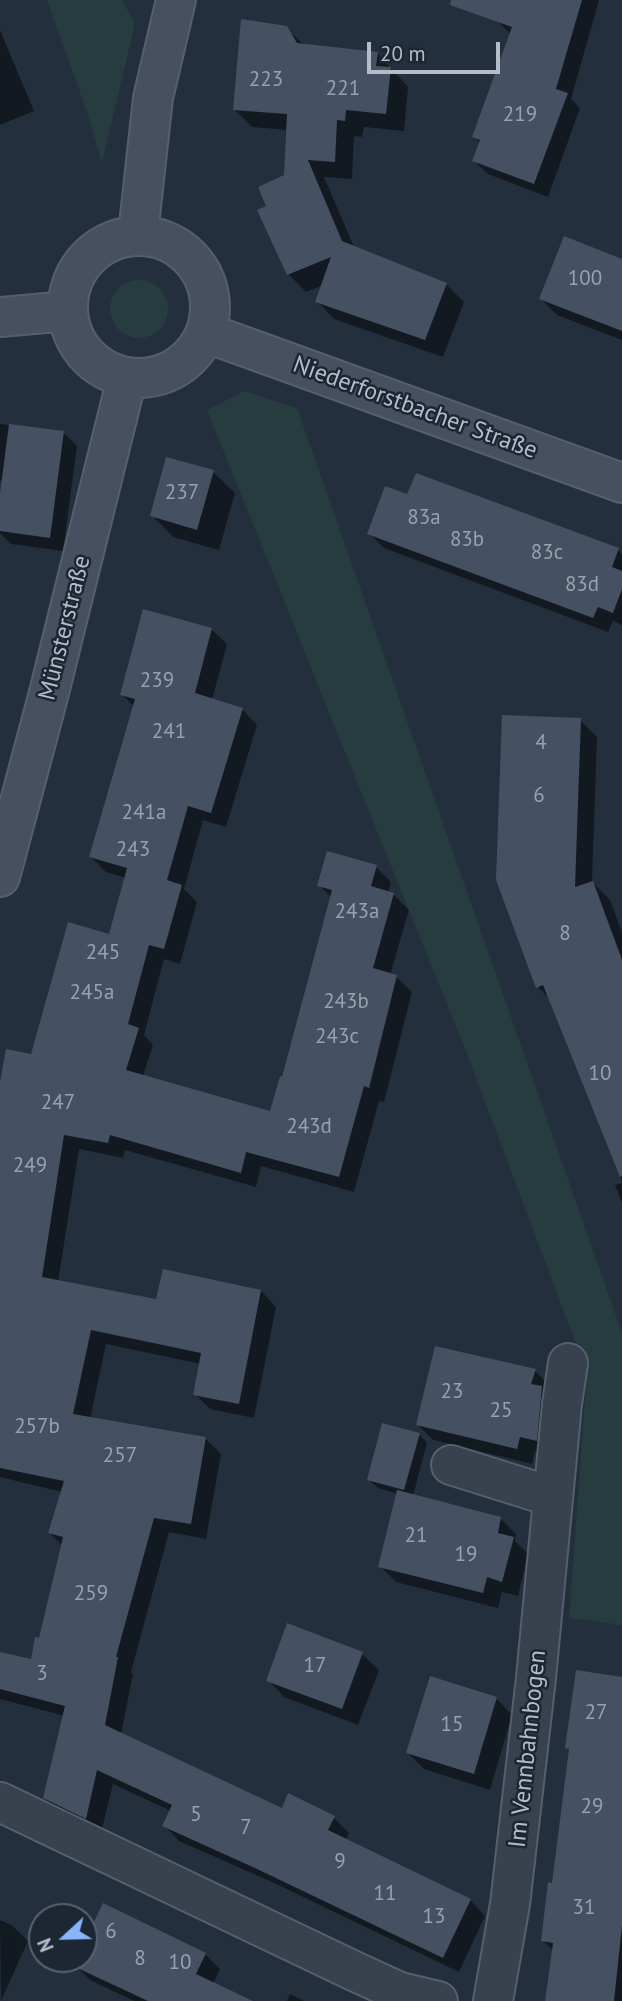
<!DOCTYPE html>
<meta charset="utf-8">
<style>
body{margin:0}
#map{position:relative;width:622px;height:2001px;overflow:hidden;background:#242f3e;font-family:"PT Sans",sans-serif}
canvas{display:block}
.north{position:absolute;left:28px;top:1903px;width:70px;height:70px;box-sizing:border-box;background:#1d2633;border:2px solid #59626f;border-radius:50%;rotate:248deg;font-size:19px;font-weight:700;line-height:28px;text-align:center;color:#b4bcc9}
.north::after{content:'';display:block;margin:auto;width:24px;height:32px;background:#8ab4f8;clip-path:polygon(50% 0,100% 100%,50% 72%,0 100%)}
.scale{position:absolute;left:367px;top:42px;width:133px;height:32px;box-sizing:border-box;border:4px solid #b4bcc9;border-top:0;padding-left:9px;font-size:21px;line-height:24px;white-space:nowrap;color:#b4bcc9;-webkit-text-stroke:5px #1d2633;paint-order:stroke}
</style>
<div id="map">
<canvas width="622" height="2001"></canvas>
<div class="north">N</div>
<div class="scale">20 m</div>
</div>
<script>
const context = document.querySelector('canvas').getContext('2d');
context.lineJoin = 'round';
function paint(path, color) { context.fillStyle = color; context.fill(path, 'evenodd'); }
function trace(path, color, width, dash) { context.strokeStyle = color; context.lineWidth = width; context.lineCap = dash ? 'butt' : 'round'; context.setLineDash(dash || []); context.stroke(path); }
function write(font, color, halo, rows, align = 'center') {
  context.font = font + ' "PT Sans",sans-serif'; context.lineWidth = 5; context.setLineDash([]); context.textBaseline = 'middle'; context.strokeStyle = halo; context.fillStyle = color; for (const [text, x, y, turn = 0] of rows) {
    context.save(); context.translate(x, y); context.rotate((+turn || 0) * Math.PI / 180); context.textAlign = isNaN(turn) ? turn : align; if (halo) context.strokeText(text, 0, 0); context.fillText(text, 0, 0); context.restore();
  }
}
paint(new Path2D(`
 M47,0H122L135,24L102,163L87,112Z
 M110 309a29 29 0 1 1 58 0a29 29 0 1 1-58 0Z
 M244,391L297,408L622,1333V1625L569,1618L587,1373L467,1054L207,410Z`), '#263c3f');
paint(new Path2D(`
 M482,0H599L571,99L580,108L548,197L488,174L474,161L480,143L474,137L511,35L497,20Z
 M286,28L304,45L377,53L408,87L404,131L364,127L362,137L354,136L352,179L324,177L354,247L446,284L464,302L443,357L334,319L317,301L323,285L306,292L288,274L268,207L286,176L288,130L252,127L235,110Z
 M0,30L34,111L0,125Z
 M622,260V340L557,315L541,299Z
 M0,424L63,432L77,446L63,551L11,544L0,533V508L4,480L0,481Z
 M213,472L235,493L219,550L173,537L152,515Z
 M408,496L618,550L622,554V625L613,621L608,632L384,548L369,533Z
 M211,629L227,644L212,700L242,709L257,725L226,827L203,820L184,889L197,902L180,964L164,959L144,1035L153,1045L143,1076L271,1113L283,1079L332,898L319,885L376,867L391,882L388,893L394,895L409,910L390,975L396,977L412,992L384,1102L379,1101L354,1192L261,1166L256,1187L125,1150L123,1158L79,1149L58,1282L158,1301L261,1291L276,1307L254,1418L210,1409L195,1394L201,1364L106,1344L90,1419L205,1438L221,1454L206,1539L169,1532L131,1672L133,1674L121,1734L283,1810L334,1818L349,1833L345,1841L470,1900L485,1916L459,1972L272,1882L179,1841L164,1825L171,1811L113,1784L101,1833L60,1813L45,1798L65,1716L0,1699V1653L32,1661L41,1640L63,1546L50,1533L62,1492L0,1477V1092L32,1056L110,936L126,878L106,872L91,857L135,707L122,695Z
 M580,720L597,737L592,882L610,900L622,933V1182L551,1000L538,987Z
 M622,1183V1203L615,1185Z
 M535,1371L550,1386L552,1455L535,1451L532,1464L433,1440L418,1425Z
 M419,1434L427,1443L413,1496L500,1518L516,1534L515,1541L528,1554L518,1596L502,1592L498,1608L396,1582L380,1566L398,1494L378,1488L369,1480Z
 M288,1626L362,1654L379,1670L358,1725L284,1697L268,1680Z
 M622,1679V2001H547L554,1951L543,1941L553,1885L570,1750L567,1747Z
 M496,1698L512,1715L490,1790L424,1769L408,1753Z
 M0,1920L13,1926L28,1941L1,2001Z
 M84,1947L205,1954L220,1969L213,1984L248,2001H134L90,1980L75,1965L78,1959H84Z
 M290,1994L304,2001H287Z`), '#0007');
paint(new Path2D(`
 M451,0H582L556,89L568,93L534,184L472,161L480,140L472,137L512,27L450,5Z
 M241,19L287,26L297,43L378,52L376,66L391,67L386,114L346,110L345,121L337,120L335,162L308,160L342,241L447,283L425,340L315,302L331,257L287,275L257,210L266,206L258,187L284,175L287,114L233,110Z
 M564,236L622,259V331L539,299Z
 M9,424L64,431L50,538L0,531V494Z
 M166,457L214,470L197,530L150,516Z
 M416,473L619,548L612,567L622,571V589L613,613L598,607L593,618L367,534L385,486L407,494Z
 M143,609L212,628L195,693L243,708L211,813L188,806L167,880L182,885L164,949L149,945L128,1024L139,1028L126,1070L270,1111L280,1076L282,1077L332,890L317,886L327,851L377,865L371,886L394,893L373,968L397,975L369,1088L364,1086L339,1177L246,1152L241,1173L110,1135L108,1143L64,1135L42,1277L156,1299L163,1269L261,1290L239,1404L193,1395L201,1353L91,1330L73,1414L206,1437L191,1524L154,1518L116,1657H118L105,1725L282,1808L288,1793L335,1816L328,1830L471,1899L443,1958L255,1868L162,1826L172,1805L97,1770L86,1819L43,1798L65,1706L0,1689V1652L31,1659L35,1637L39,1638L63,1537L48,1533L64,1481L0,1468V1082L6,1049L31,1054L68,922L109,934L127,868L89,857L135,699L120,695Z
 M502,715L581,718L575,887L593,881L622,960V1176L620,1177L543,985L536,988L496,880Z
 M435,1346L536,1369L531,1384L542,1386L537,1441L520,1437L517,1449L416,1425Z
 M382,1423L420,1433L404,1490L367,1480Z
 M397,1490L501,1517L498,1533L514,1537L502,1582L487,1577L483,1593L378,1567Z
 M287,1623L363,1652L342,1709L266,1681Z
 M576,1670L622,1677V1925L614,2001H545L553,1943L541,1941L548,1882L552,1883L569,1749L565,1748Z
 M430,1676L497,1697L474,1774L406,1753Z
 M103,1903L206,1953L196,1974L253,2001H148L73,1966L77,1959H84V1943Z`), '#455162');
const street = new Path2D(`
 M451,1465L553,1497
 M0,1802L356,1972L400,1992L438,2001
 M493,2001L510,1904L536,1678L562,1404L568,1363`);
const secondary = new Path2D(`
 M138,234L153,98L176,0
 M68 307a71 71 0 1 1 142 0a71 71 0 1 1-142 0Z
 M0,317L68,311
 M207,333L622,483
 M0,877L50,689L127,378`);
trace(street, '#565f6c', 42);
trace(secondary, '#565f6c', 42);
trace(street, '#38414e', 38);
trace(secondary, '#465061', 38);
write('21px', '#98a1af', null, [
 ["223",266,80],
 ["221",343,89],
 ["219",520,115],
 ["100",585,279],
 ["237",182,493],
 ["83a",424,518],
 ["83b",467,540],
 ["83c",547,553],
 ["83d",582,585],
 ["239",157,681],
 ["241",169,732],
 ["4",541,743],
 ["6",539,796],
 ["241a",144,813],
 ["243",133,850],
 ["243a",357,912],
 ["8",565,934],
 ["245",103,953],
 ["245a",92,993],
 ["243b",346,1002],
 ["243c",337,1037],
 ["10",600,1074],
 ["247",58,1103],
 ["243d",309,1127],
 ["249",30,1166],
 ["23",452,1392],
 ["25",501,1411],
 ["257b",37,1427],
 ["257",120,1456],
 ["21",416,1536],
 ["19",466,1555],
 ["259",91,1594],
 ["17",315,1666],
 ["3",42,1674],
 ["27",596,1713],
 ["15",452,1725],
 ["29",592,1807],
 ["5",196,1815],
 ["7",246,1828],
 ["9",340,1862],
 ["11",385,1894],
 ["31",584,1908],
 ["13",434,1917],
 ["6",111,1932],
 ["8",140,1959],
 ["10",180,1963]
]);
write('24px', '#b4bcc9', '#1d2633', [
 ["Niederforstbacher Straße",415,408,20],
 ["Münsterstraße",65,628,-76],
 ["Im Vennbahnbogen",528,1749,-84]
]);
</script>
